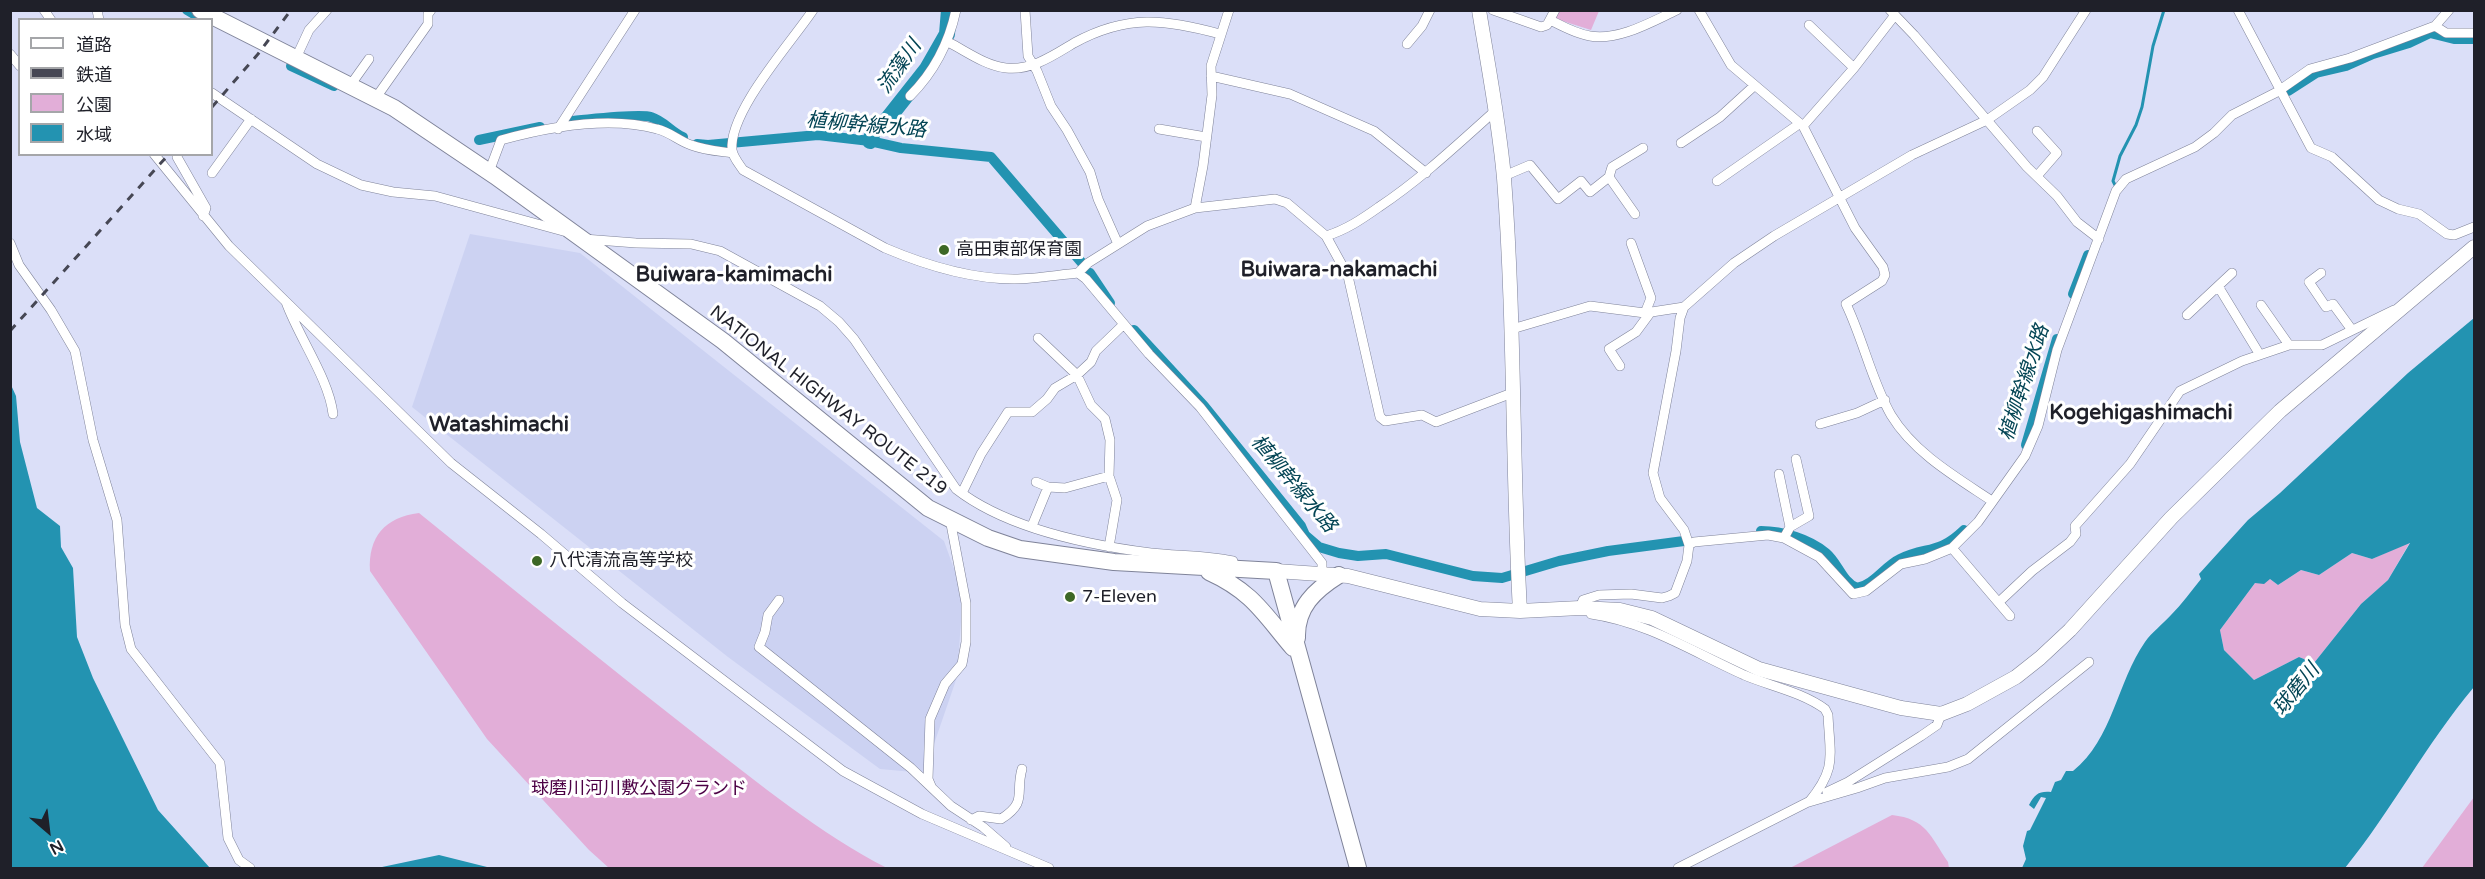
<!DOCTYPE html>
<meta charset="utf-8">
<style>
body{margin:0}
#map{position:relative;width:2485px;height:879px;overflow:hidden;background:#dbdff8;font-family:"Varela Round","Noto Sans JP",sans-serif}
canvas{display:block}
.frame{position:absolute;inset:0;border:12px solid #1f2029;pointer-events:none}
.legend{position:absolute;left:18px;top:18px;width:195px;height:138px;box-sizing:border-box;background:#fff;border:2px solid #a5a6a9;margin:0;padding:8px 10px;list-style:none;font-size:18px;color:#1f2029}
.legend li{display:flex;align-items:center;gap:12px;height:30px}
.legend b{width:30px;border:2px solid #a5a6a9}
.north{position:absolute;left:18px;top:801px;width:60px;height:60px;-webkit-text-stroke:4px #fff;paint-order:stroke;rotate:152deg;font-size:16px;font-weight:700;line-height:24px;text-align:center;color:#1f2029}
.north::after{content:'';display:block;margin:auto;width:21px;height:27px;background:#1f2029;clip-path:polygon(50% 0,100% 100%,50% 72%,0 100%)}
</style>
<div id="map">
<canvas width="2485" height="879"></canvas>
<div class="frame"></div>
<ul class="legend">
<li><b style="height:8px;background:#fff"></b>道路</li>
<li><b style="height:8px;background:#464754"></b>鉄道</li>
<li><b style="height:16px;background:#e2aed8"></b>公園</li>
<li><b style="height:16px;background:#2393b1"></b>水域</li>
</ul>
<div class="north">N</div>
</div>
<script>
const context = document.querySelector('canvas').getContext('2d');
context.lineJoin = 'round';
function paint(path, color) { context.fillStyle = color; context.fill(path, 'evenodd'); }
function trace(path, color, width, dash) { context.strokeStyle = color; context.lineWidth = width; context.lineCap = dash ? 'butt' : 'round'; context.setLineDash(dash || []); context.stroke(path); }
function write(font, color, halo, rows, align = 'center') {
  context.font = font + ' "Varela Round","Noto Sans JP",sans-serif'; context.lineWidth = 6; context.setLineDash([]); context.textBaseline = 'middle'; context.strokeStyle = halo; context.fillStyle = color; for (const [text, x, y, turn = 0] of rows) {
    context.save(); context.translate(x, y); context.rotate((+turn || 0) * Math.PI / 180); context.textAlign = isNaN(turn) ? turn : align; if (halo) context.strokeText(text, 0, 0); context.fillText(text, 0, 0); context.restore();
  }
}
paint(new Path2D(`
 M470,234L580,253L944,541L963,594L957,677L924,773L880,769L728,657L412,407Z`), '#ccd2f2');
paint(new Path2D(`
 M1556,11H1599L1591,30L1553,18Z
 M419,513C512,588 605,664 700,738C760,784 820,834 887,868H609L589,850L487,739L370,571C368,537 385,517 419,513Z
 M2410,542L2388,580L2361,604L2314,663L2299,657L2254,680L2224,650L2220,630L2255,583L2270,579L2278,585L2301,570L2319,575L2352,553L2372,559Z
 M2474,797V868H2422Z
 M1892,815C1927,819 1930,836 1948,862L1949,868H1790Z`), '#e2aed8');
paint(new Path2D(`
 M2474,318V687C2426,744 2392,810 2345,868H2022L2026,859L2023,846L2027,831L2030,830L2046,798L2041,797L2034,809L2029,805C2035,794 2039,791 2051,792L2055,782L2061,780L2066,771H2073C2113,739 2117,682 2145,642C2152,632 2163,624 2171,615C2182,604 2191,591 2201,579L2199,574L2248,520L2280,493L2408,373ZM2410,543L2388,580L2361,604L2314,663L2299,657L2254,680L2224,650L2220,630L2255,583L2264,584L2270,579L2278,585L2301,570L2319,575L2352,553L2372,559Z
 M11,385L16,396L20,442L37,508L60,526L61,547L73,568L77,637L93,678L158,810L210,868H11Z
 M439,855L491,868H381L382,867Z`), '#2393b1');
trace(new Path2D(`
 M2115,185L2113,181L2120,156L2136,125L2142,107L2153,46L2164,10`), '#2393b1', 3);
trace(new Path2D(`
 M187,10L204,20
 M291,66L334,86
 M2288,91L2316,73L2346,66L2373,54L2409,43L2430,33L2454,39H2474
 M570,121C586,120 639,113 651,117C664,121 671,132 683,137
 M479,140L540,127
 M697,144L708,145L818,135L870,141L901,148L991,157L1082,263
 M1090,273L1110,303
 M2073,294L2088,255
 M1134,330L1204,406L1301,526L1305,535L1319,547L1339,553L1358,556L1386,554L1473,576L1502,578L1559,561L1608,551L1684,541
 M2026,445L2057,339
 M1761,531C1783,531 1809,539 1826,553C1838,563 1842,582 1857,588C1874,585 1885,566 1900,559C1927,546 1938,555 1964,530`), '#2393b1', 10);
trace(new Path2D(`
 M870,141L873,132L886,121L927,69L947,34L949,10`), '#2393b1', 16);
const street = new Path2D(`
 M44,10L51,20
 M97,10L99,20
 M813,10C791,43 729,111 732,150C733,157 739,164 743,170L885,248C925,265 969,279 1014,279C1035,279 1057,275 1078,273L1086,279L1149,354L1200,407L1322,563V573
 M1025,10L1028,56L1037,71L1051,106L1067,130L1090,172L1098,199L1118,244
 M1493,10L1541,27L1547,25L1555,10
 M1699,10L1731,65L1803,126L1855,228L1883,267L1885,275L1882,281L1846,304C1863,339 1872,382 1891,415C1914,453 1956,477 1992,501
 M1890,10L1914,35L2027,167L2057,196L2077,222L2099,239
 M2238,10L2311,148L2332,157L2379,200L2398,209L2419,214L2447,234L2454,235L2474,227
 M1550,20C1562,26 1576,34 1590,36C1619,41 1651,22 1677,10
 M1809,25L1854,68
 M2435,26L2446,33H2474
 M948,42C966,51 986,66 1006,68C1031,71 1054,55 1074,43C1127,14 1165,19 1220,34
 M1407,44L1422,26L1430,10
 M10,54L20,66
 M296,58L309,30L327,10
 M1211,76L1290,94L1374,131L1426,173
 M349,87L369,59
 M212,93L317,164L361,185L393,192L435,196L563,231
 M910,96C934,72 949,43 956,10
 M375,99L428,24V14L431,10
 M1803,126L1854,68L1895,15
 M558,129L635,10
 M1159,129L1206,137
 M2037,131L2057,153L2037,176
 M1681,143L1720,117L1754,86
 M154,154L229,246L451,463L541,534L622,603L843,771L922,814L1049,868
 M177,157L206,208L203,216
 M489,172L501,140C548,127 610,116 657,129C670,132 679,141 691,145C704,150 718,151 732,153
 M212,173L251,119
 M1504,176L1530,165L1558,199L1581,181L1590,192L1609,177L1635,214
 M1609,177L1612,167L1643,148
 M1717,181L1799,124
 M1195,208L1203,166L1212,95L1211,66L1229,10
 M1326,236C1346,230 1362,219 1379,207C1421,179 1458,144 1496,110
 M584,239L636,243L691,244L720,251L820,306L839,322L854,339L956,489C1006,528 1088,545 1151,553C1178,556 1206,555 1233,561
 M10,243L19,265L51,310L75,351L93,440L117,520L125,625L131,649L220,763L228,838L239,860L250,868
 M1631,243L1651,298L1645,313
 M1078,273L1088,263L1147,226L1195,208L1275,199L1287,203L1326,236L1348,276L1380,417L1385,421L1422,415L1436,422L1512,393
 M2321,273L2309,282L2326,307L2333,304L2352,330
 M2218,286L2260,355
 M286,302C299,338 329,379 333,414
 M2261,305L2289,345
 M2187,315L2232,273
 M1512,329L1590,306L1645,313L1684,307
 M1038,338L1077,375L1091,405L1105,419L1110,440L1109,476L1117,500L1109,547
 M1620,366L1609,349L1636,332L1650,313
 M1820,424L1857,413L1885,400
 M1779,474L1790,527
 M1048,487L1065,488L1109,476
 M962,493L981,454L1008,412H1032L1047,399L1055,388L1077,375L1091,362L1096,351L1123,325
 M1032,526L1048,487L1036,482
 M1784,538L1790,527L1809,516L1796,459
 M1689,545L1684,530L1660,498L1653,473L1676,351L1680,318L1684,307L1734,263L1774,236L1912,155L1987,120L2030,90L2043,77L2086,10
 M1952,548L2010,616
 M779,600L768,615L765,632L759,647L911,768L951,806L983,827L1006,847
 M1999,602L2032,571L2070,542L2076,534L2075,526L2130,464L2180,391L2242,361L2289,345H2322L2394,310
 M1580,608L1583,600L1599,595L1631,594L1662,598L1669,596L1675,593L1687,561L1689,545L1694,542L1768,535L1784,538L1819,557L1853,594L1866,591L1901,564L1925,559L1952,548L1978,522L2025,456L2038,426L2057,350L2116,191L2126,179L2195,147L2214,133L2232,115L2277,92L2310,69L2350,58L2435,26L2449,10
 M1591,614C1647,622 1693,652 1744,675C1770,686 1802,692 1825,709L1828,715C1830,757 1837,768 1809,802
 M931,786L928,779L930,719L945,684L962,664L966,642V603L950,519
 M1827,792L1848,782L1921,736L1937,725L1941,714
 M1809,802L1857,788L1885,778L1948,767L1968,759L2089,662
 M971,820L979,816L1001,819C1028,802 1015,793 1022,769
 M1678,868L1812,800`);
const secondary = new Path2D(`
 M1479,10C1488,66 1499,121 1504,178C1515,322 1512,467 1520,611
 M1276,571L1348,576L1480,609L1520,611L1580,608L1620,610L1652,618L1759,669L1901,708L1941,714L1967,704L2016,677L2040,658L2070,630L2171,518L2280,411L2474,247`);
const highway = new Path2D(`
 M200,10L394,108L495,176L723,341L928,508L988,538L1020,549L1114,562L1276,571L1358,868
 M1209,572C1253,592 1264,614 1293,648
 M1297,638C1296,607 1315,590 1339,575`);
trace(street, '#7f8399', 10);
trace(secondary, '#7f8399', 15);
trace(highway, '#7f8399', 18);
trace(street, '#fff', 9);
trace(secondary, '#fff', 14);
trace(highway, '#fff', 16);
trace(new Path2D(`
 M212,107L258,54L291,10
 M10,331L169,154`), '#464754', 3, [8, 8]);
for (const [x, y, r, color] of [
 [944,250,6,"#3d6826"],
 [537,561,6,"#3d6826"],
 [1070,597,6,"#3d6826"]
]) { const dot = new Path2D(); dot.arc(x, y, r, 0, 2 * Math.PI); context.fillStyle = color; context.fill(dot); trace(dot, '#fff', 2); }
write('18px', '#1f2029', '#fff', [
 ["高田東部保育園",956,250],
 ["八代清流高等学校",549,561],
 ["7-Eleven",1082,597]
], 'left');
write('18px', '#1f2029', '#fff', [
 ["NATIONAL HIGHWAY ROUTE 219",828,401,38]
]);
write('18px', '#4c0145', '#fff', [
 ["球磨川河川敷公園グランド",639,789]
]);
write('italic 20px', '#034454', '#fff', [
 ["流藻川",900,67,-55],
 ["植柳幹線水路",866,126,5],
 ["植柳幹線水路",2025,383,-72],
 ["植柳幹線水路",1293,484,50],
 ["球磨川",2297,690,-51]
]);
write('bold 21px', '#1f2029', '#fff', [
 ["Buiwara-nakamachi",1339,270],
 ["Buiwara-kamimachi",734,275],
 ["Kogehigashimachi",2141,413],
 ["Watashimachi",499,425]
]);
</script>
